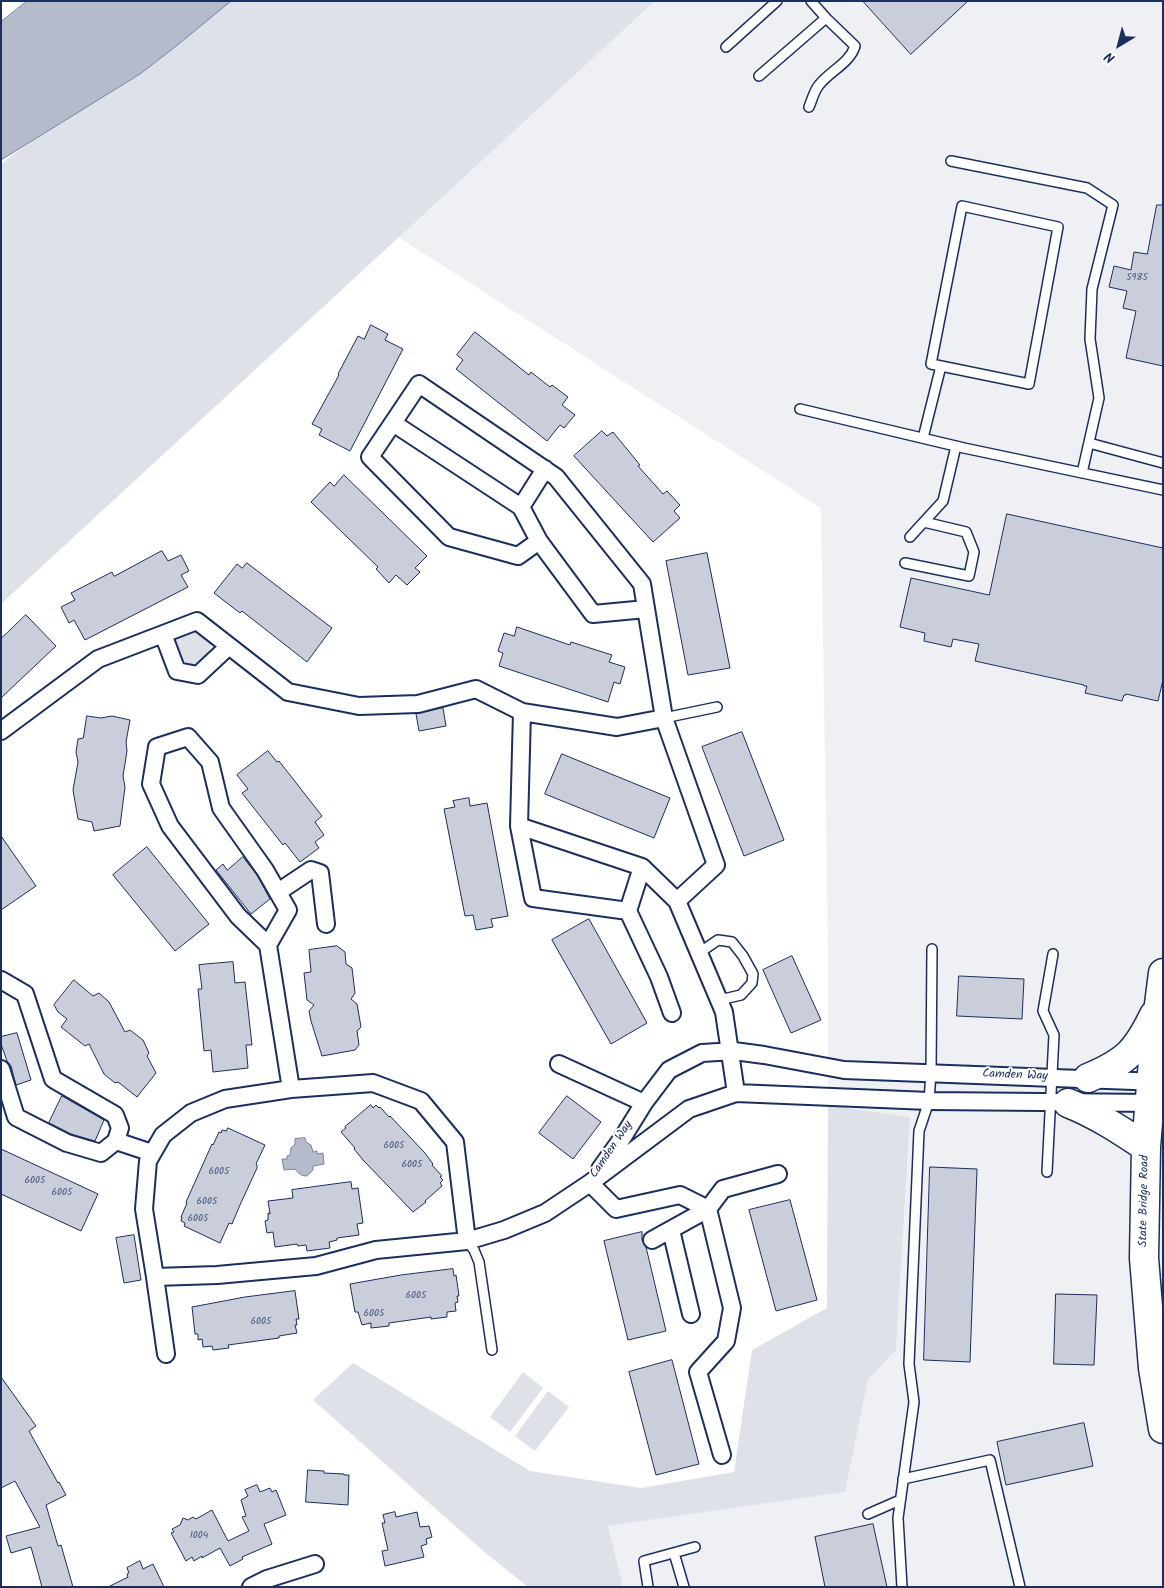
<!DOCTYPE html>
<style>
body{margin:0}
#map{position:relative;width:1164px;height:1588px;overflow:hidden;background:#fff;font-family:Kalam,sans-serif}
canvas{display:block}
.frame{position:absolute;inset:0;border:2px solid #1b2f5e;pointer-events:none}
.north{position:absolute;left:1094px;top:20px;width:50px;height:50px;-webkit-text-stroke:4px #fff;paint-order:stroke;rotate:217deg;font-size:14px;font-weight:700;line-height:20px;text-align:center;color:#1b2f5e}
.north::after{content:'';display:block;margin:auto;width:18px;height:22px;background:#1b2f5e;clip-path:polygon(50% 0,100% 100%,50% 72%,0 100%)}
</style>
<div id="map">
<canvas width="1164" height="1588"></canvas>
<div class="frame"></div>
<div class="north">N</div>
</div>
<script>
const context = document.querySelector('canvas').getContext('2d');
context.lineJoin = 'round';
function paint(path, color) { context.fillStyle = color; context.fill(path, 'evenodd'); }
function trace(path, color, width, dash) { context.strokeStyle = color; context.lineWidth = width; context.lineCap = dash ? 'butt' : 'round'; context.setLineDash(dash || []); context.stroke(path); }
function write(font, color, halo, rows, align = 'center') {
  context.font = font + ' Kalam,sans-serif'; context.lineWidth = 4; context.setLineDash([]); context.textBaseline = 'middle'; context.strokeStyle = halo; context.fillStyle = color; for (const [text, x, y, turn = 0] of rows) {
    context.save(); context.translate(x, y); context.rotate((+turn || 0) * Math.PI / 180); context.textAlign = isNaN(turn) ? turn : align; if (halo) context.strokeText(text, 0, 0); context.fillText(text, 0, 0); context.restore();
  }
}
paint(new Path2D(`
 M655,1H1163V1587H623L608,1526L845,1492L868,1380L896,1350L910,1117L828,1105V952L821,508L398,237Z`), '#eff0f4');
paint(new Path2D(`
 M208,1H655L1,604V164L96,94Z
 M193,628L209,637C212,646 212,652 205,659C188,674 166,651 179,636C182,633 188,631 193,628Z
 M828,1105L910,1117L896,1350L868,1380L845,1492L608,1526L623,1587H528L482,1550L313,1400L353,1363L530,1471L641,1488L734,1472L752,1350L827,1308Z
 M523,1372L543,1388L510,1432L490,1417Z
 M548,1391L569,1407L535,1451L515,1436Z`), '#dee1e7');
const water = new Path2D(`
 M27,1H231L175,47L140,74L1,160V22Z
 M305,1138L306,1142L311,1145L313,1152L317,1151V1154L323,1153L324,1164L313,1166V1170L307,1176C301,1176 299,1174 295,1169L284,1170L282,1159H287V1156L290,1155L291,1148L295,1144V1139Z`);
paint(water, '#b5bbca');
trace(water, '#77839f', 1);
const building = new Path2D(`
 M863,1H968L911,54Z
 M1157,205H1163V366L1126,358L1136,311L1123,308L1127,291L1109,287L1114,266L1131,270L1134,252L1147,254Z
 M371,325L388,334L385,340L403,349L350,451L319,435L322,429L312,424L339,375L338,374L358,336L364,339Z
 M475,332L529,375L531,372L550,387L552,385L568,397L562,405L575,415L564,428L560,425L547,441L456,369L463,360L457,355Z
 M602,431L607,436L613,432L640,465L638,466L663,494L667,491L680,505L674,511L680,518L653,542L574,456Z
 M344,475L427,556L415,568L420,572L407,585L396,575L389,583L376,569L378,567L311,502L330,482L334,486Z
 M1007,514L1163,548V680L1158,701L1126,694V695H1124L1122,701L1085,693L1087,686H1084V685L975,661L979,644L953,639L951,647L924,641L925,633L900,627L911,578L989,595Z
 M162,551L168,561L181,555L189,571L181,575L188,587L85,640L74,620L69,623L61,607L75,600L71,593L112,572L114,576Z
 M707,553L730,668L688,675L666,561Z
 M247,563L332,628L307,662L242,611L240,613L214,593L237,564L242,568Z
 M26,615L56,646L1,698V639Z
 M517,627L570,645L571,642L612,655L609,662L625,667L620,684L614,682L608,702L499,666L503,653L498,651L504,633L514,636Z
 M443,708L446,726L419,731L416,714Z
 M87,716L101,718L112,716L130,720L126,742L127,751L123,776L125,787L120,826L94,831L92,822L78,819L73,790L78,762L76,752L78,739L83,738Z
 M742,732L784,840L744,856L702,747Z
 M268,751L277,762L279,761L322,816L315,822L324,835L315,842L319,848L300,862L285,843L283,845L242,793L248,789L237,775Z
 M562,754L670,798L654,838L545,794Z
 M469,798L470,806L487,803L508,916L491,919L493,927L476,930L473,915L465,916L444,809L455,807L453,801Z
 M1,836L36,886L1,910Z
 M147,847L209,924L175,951L113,875Z
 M243,857L257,875L270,899L251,914L216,870L223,864L227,870Z
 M589,919L647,1023L611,1044L552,940Z
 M337,946L345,952L346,964L352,968L355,993L351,999L357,1004L361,1027L357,1031L359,1045L355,1050L322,1056L311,1021L309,1011L314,1005L307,1000L304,973L311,972L309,950Z
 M792,956L821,1020L791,1033L763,970Z
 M233,962L235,983L245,982L252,1045H246L248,1068L213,1072L211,1050L204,1051L198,989H202L199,965Z
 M959,976L1024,979L1022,1019L957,1016Z
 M74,980L93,996L99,993L109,1002L125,1032L130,1030L143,1040L149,1053L147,1056L156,1073L137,1097L118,1082L115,1083L104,1074L89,1044L85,1046L61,1027L67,1019L58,1012L54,1005Z
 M17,1033L31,1080L16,1085L11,1066L7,1061L1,1044V1037Z
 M62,1096L104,1120L95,1141L71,1134L49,1123Z
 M567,1096L601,1122L573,1159L539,1133Z
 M371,1105L373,1108L376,1105L379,1108L380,1107L389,1117L390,1116L425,1153L433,1164L432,1165L442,1176L440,1177L443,1180L440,1183L442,1186L425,1201L426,1202L413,1212L363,1160L354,1149L355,1148L341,1132L346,1128L345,1127Z
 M228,1128L265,1145L256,1164L257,1165V1168L240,1205L232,1224L229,1223L220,1243L184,1226L185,1223L181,1221L182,1217H181L187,1203L186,1202L212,1144L213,1145L219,1132L221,1133L222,1130L226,1131Z
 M1,1149L98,1194L81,1231L1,1194Z
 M930,1167L977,1169L970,1362L924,1360Z
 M351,1182L352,1189L358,1188L363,1223L357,1224L359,1235L337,1238V1240L329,1242L330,1248L307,1251L306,1245L298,1246L297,1244L275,1247L273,1232L267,1233L265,1221L268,1220V1213L270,1214L268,1201L293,1198L292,1190Z
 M790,1200L817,1300L776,1311L749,1210Z
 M642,1232V1240L646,1247L666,1331L628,1340L604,1241Z
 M134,1235L141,1280L124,1283L116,1238Z
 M453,1269L454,1276L456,1275L459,1296H457L458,1302L455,1303L456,1311L447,1312V1317L431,1319V1317L389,1323V1326L371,1328V1323L362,1325L358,1312H355L350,1284L401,1275Z
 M295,1291L299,1319H296L297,1325H295L297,1333L279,1336V1338L228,1345L229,1348L213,1350L212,1346L203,1347L202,1339L198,1340V1334H195L192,1307L245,1297Z
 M1056,1294L1097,1295L1094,1365L1054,1364Z
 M672,1360L699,1464L656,1475L629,1372Z
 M1,1377L36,1426L29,1431L58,1483L59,1482L66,1495L46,1505L58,1546L61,1545L73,1587H42L31,1547L11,1553L6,1536L40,1527L15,1481L1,1488Z
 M1084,1423L1093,1466L1006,1485L997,1442Z
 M308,1470L324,1471V1473L344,1474V1475H349L348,1505L306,1502Z
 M257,1485L260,1492L270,1488L272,1492L276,1490L286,1515L264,1524L272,1544L242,1557L243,1559L230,1566L220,1548L202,1558V1556L194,1561L192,1557L186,1561L171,1533L174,1532L172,1529L180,1525L183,1518L188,1520L193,1517L196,1519L212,1510L228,1541L249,1531L242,1517L246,1516L241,1500L248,1496L245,1490Z
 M395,1512L396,1517L417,1512L420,1527L429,1526L432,1537L426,1539L427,1544L421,1546L424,1557L385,1566L382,1551L388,1550L382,1523H385L383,1515Z
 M873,1524L887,1587H825L815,1537Z
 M140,1561L143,1569L153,1564L164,1587H108L128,1577L127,1574L129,1573L127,1568Z`);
paint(building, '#caceda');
trace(building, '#1b2f5e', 1);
const service = new Path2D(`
 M726,47L777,1
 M759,76L826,18L811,1
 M809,107C812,100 814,91 819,85C830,71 850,63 855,46L826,18
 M951,161L1087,188L1113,205L1092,289L1090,339L1099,398L1082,473
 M800,409L964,448L1163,490
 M923,438L941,366L1029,384L1058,227L962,206L931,364L941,366
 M1089,443L1163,463
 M910,537L943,501L956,446
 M905,563L969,576L974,552L966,532L924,522
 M664,718L717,707
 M699,953L718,940L732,942L743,956L753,974L752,983L741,995L719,1000
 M1047,1172L1054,1035L1043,1011L1053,954
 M467,1241L474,1250L479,1262L492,1350
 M903,1479L990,1460L1020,1587
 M868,1514L900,1500
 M674,1553L684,1587
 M648,1587L644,1561L695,1547
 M902,1587L898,1518L914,1402L909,1364L919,1131L929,1101L931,1073L932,949`);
const minor = new Path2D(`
 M393,423L521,507
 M539,541L521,507L545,469
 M646,609L593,614L539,541L518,556L449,537L370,457L419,384L556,477L642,584L664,718L716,865L677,901L724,1012L736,1093
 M163,634L177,671L198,675L229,646
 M664,718L617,727L522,712L519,826L642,867L677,901
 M1,731L98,659L197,621L288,692L359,706L418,704L476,689L522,712
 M519,826L533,898L628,911L642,867
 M278,892L311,870L320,873L326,924
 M628,911L659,977L672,1013
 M268,945L238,916L170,826L151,784L157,747L188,737L210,762L221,808L265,870L288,910L268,945L291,1089L373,1083L421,1101L455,1142L467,1241L504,1230L545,1213L590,1183L689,1109L736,1093L929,1101L1157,1103
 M1,980L25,994L53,1079L115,1115L120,1128L116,1141
 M559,1064L644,1103
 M1,1069L16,1117L67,1143L101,1153L116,1141L152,1153
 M291,1089L225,1099L191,1113L163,1135L148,1161L144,1209L155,1277L217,1275L316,1266L376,1250L467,1241
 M600,1169L623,1137L644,1103L669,1070L702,1053L734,1051L764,1055L844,1070L1160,1082
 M590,1183L616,1209L680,1195L708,1209L732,1308L726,1341L698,1372L722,1455
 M671,1230L691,1314
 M652,1240L708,1209L723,1189L778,1174
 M155,1277L166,1354
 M251,1587L267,1579L315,1564`);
const trunk = new Path2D(`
 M1163,973L1155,1036L1146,1147L1144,1258L1153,1368L1163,1429
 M1088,1078C1126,1062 1136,1052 1154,1015
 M1068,1103C1098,1115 1120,1130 1146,1147`);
trace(service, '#1b2f5e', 12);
trace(minor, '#1b2f5e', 20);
trace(trunk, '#1b2f5e', 31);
trace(service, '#fff', 9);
trace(minor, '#fff', 16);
trace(trunk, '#fff', 28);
write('10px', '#47577d', null, [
 ["5985",1137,278],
 ["6005",394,1146],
 ["6005",412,1165],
 ["6005",219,1172],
 ["6005",35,1181],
 ["6005",62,1193],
 ["6005",207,1202],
 ["6005",198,1219],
 ["6005",416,1296],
 ["6005",374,1314],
 ["6005",261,1322],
 ["1004",199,1536]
]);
write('12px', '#1b2f5e', '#fff', [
 ["Camden Way",1015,1076,2],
 ["Camden Way",612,1150,-56],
 ["State Bridge Road",1145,1201,-89]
]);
</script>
